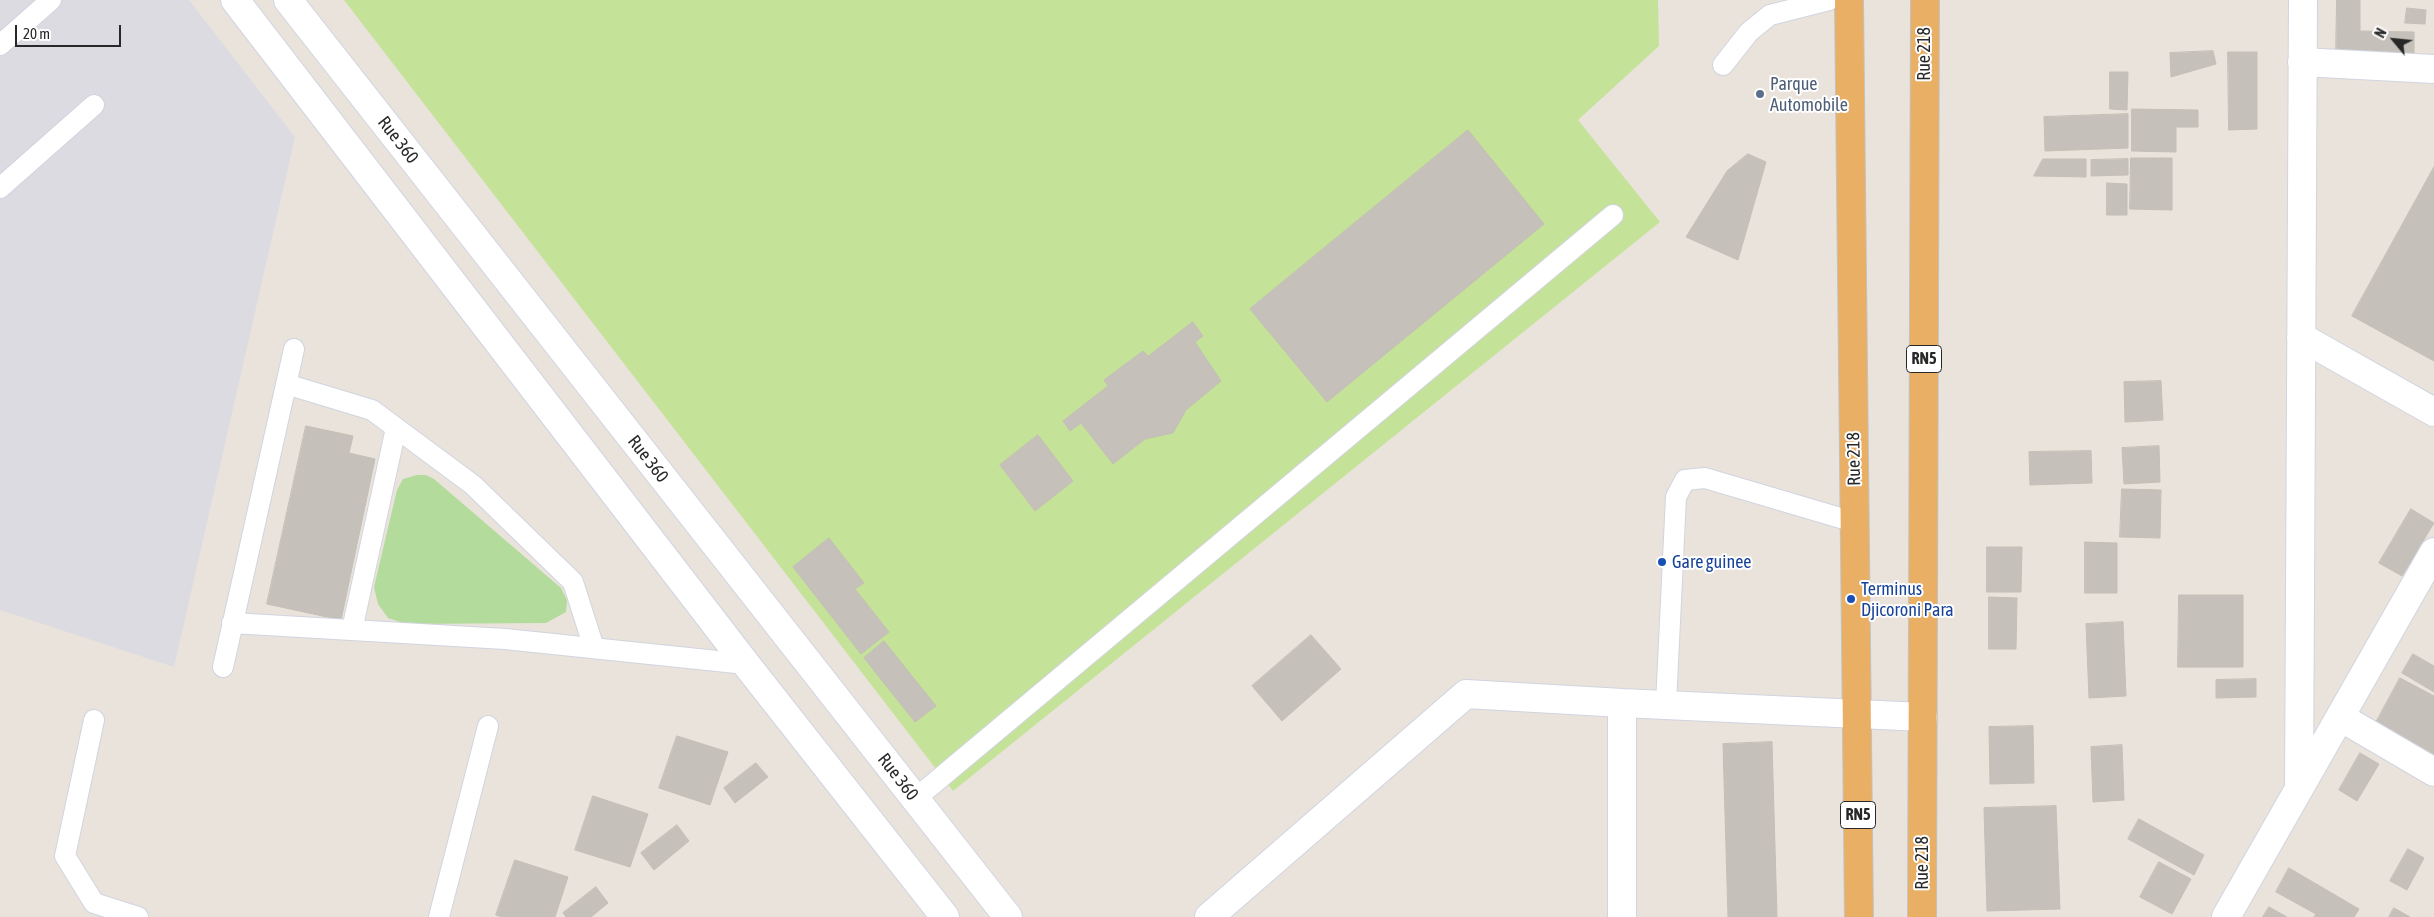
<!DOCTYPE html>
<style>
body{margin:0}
#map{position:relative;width:2434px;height:917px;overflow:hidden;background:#e9e3db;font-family:"Asap Condensed",sans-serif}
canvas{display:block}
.north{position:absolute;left:2369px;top:15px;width:50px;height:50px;-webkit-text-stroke:4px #fff;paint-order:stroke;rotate:298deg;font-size:14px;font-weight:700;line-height:20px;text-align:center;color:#282828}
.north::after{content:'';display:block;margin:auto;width:18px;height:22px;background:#282828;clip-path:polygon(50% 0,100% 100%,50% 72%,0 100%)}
.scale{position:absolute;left:15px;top:25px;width:106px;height:22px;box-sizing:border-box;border:2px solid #282828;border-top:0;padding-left:6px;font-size:15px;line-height:18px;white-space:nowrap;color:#282828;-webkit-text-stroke:4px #fff;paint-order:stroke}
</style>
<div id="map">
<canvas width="2434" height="917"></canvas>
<div class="north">N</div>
<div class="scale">20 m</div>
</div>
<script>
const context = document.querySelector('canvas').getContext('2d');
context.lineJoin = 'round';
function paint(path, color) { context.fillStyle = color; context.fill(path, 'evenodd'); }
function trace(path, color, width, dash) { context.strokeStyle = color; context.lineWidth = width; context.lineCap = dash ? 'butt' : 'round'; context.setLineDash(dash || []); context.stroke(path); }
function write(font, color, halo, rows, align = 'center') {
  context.font = font + ' "Asap Condensed",sans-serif'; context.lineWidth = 4; context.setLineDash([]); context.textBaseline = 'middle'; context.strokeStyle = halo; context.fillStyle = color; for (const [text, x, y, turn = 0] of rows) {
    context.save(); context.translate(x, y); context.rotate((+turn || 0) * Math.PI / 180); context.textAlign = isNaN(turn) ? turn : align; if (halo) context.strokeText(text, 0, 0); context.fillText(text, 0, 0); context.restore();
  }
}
paint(new Path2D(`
 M0,0H189L295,137L174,667L0,610Z`), '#dddbe2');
paint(new Path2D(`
 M417,475H426L434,479L561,588L567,600L566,612L546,623L406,624L388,618L378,604L374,587L397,490L403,479Z`), '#b3db9c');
paint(new Path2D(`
 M344,0H1658L1659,46L1578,120L1660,222L953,791Z`), '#c5e299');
const building = new Path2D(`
 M2337,0H2360V31L2414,32V57L2336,56Z
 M2407,8L2426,10L2425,24L2405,23Z
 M2213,51L2216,64L2171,77L2170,53Z
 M2228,52H2257V129L2229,130Z
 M2110,72H2128L2127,110L2110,109Z
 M2132,109L2198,110V127H2176V152L2132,151Z
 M2128,114V148L2045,151L2044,117Z
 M1468,130L1544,224L1327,402L1250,309Z
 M1748,154L1766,162L1738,260L1686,237L1727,171Z
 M2131,158H2172V210L2130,209Z
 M2043,159H2086V177L2034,176Z
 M2128,159V175L2091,176V160Z
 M2434,167V361L2352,316Z
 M2107,183L2127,184V215H2107Z
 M1193,322L1203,336L1195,342L1221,381L1186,410L1173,433L1145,439L1113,464L1081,423L1070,431L1063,421L1108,386L1104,380L1143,351L1148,356Z
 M2161,381L2163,420L2125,422L2124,382Z
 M306,426L353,436L349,453L375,459L341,620L267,604Z
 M1038,435L1073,481L1035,511L1000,465Z
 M2159,446L2160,482L2124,484L2122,448Z
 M2091,451L2092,483L2030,485L2029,452Z
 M2122,489L2161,490L2160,538L2120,537Z
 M2411,509L2434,523L2402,576L2379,563Z
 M829,538L864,583L855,589L889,632L861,654L793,567Z
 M2085,542L2117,543V593H2085Z
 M1987,547H2022L2021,592H1987Z
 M2179,595H2243V667H2178Z
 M1989,597L2017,598L2016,649H1989Z
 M2123,622L2126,696L2089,698L2086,624Z
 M1311,635L1341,669L1282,721L1252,686Z
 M884,641L936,706L915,722L864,658Z
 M2413,654L2434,666V692L2402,673Z
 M2400,678L2434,696V762L2373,728Z
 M2256,679V697L2216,698V680Z
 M2033,726L2034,783L1990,784L1989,727Z
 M677,736L728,752L710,805L659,788Z
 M1772,742L1777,917H1728L1723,744Z
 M2122,745L2124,800L2093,802L2091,747Z
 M2360,753L2379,764L2357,801L2339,790Z
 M756,763L768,777L735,803L724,788Z
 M593,796L648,814L630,867L575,850Z
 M2056,806L2060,909L1987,911L1984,808Z
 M2139,819L2204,855L2194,875L2128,839Z
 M677,825L689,841L654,870L641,853Z
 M2408,849L2424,858L2407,890L2390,881Z
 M515,860L568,877L555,917H502L496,915Z
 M2159,862L2191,879L2172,914L2140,897Z
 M2289,868L2359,909L2354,917H2314L2316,914L2276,892Z
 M596,887L608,903L591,917H566L563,913Z
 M2269,907L2287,917H2263Z
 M2394,908L2410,917H2389Z`);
paint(building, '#c5c1ba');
trace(building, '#c4bfb5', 1);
const service = new Path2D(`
 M0,45L51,0
 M1723,65L1749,32L1770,15L1829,0
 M0,188L94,105
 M286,384L372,410L473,485L573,582L594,648
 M232,623L505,639L746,664
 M352,630L396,428
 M223,667L294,349
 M1666,704L1676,497L1685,480L1705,478L1854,522
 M94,720L65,856L94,903L138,917
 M915,799L1613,215
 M439,917L488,726`);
const minor = new Path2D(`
 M2302,62L2434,69
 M2301,337L2434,412
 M1622,703L1923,717
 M2340,717L2434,772
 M2299,789L2303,0
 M1209,917L1466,694L1622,703V917
 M2226,917L2434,552`);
const secondary = new Path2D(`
 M235,0L746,664L945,917
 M288,0L1008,917`);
const trunk = new Path2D(`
 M1849,0L1859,917
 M1922,917L1925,0`);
trace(service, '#d1d4e0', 22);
trace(minor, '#d1d4e0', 30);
trace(secondary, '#d1d4e0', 30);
trace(trunk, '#c3c3c3', 30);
trace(service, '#fff', 20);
trace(minor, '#fff', 28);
trace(secondary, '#fff', 28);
trace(trunk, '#e9af64', 28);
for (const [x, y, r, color] of [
 [1760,94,5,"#5c6f8a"],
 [1662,562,5,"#1a4fb4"],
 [1851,599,5,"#1a4fb4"]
]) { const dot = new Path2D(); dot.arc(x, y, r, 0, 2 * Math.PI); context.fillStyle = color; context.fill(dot); trace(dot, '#fff', 2); }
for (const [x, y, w] of [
 [1924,359,35],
 [1858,815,35]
]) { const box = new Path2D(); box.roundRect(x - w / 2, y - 13.5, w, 27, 4); context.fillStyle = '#fff'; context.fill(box); trace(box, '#282828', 1); }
write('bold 16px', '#282828', null, [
 ["RN5",1924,359],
 ["RN5",1858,815]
]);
write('18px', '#282828', '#fff', [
 ["Rue 218",1924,54,-90],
 ["Rue 360",398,140,52],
 ["Rue 360",648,459,52],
 ["Rue 218",1854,459,-91],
 ["Rue 360",898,777,52],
 ["Rue 218",1922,863,-90]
]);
write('18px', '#4e5e75', '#fff', [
 ["Parque",1770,84],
 ["Automobile",1770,105]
], 'left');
write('18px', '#164399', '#fff', [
 ["Gare guinee",1672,562],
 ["Terminus",1861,589],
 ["Djicoroni Para",1861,610]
], 'left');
</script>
